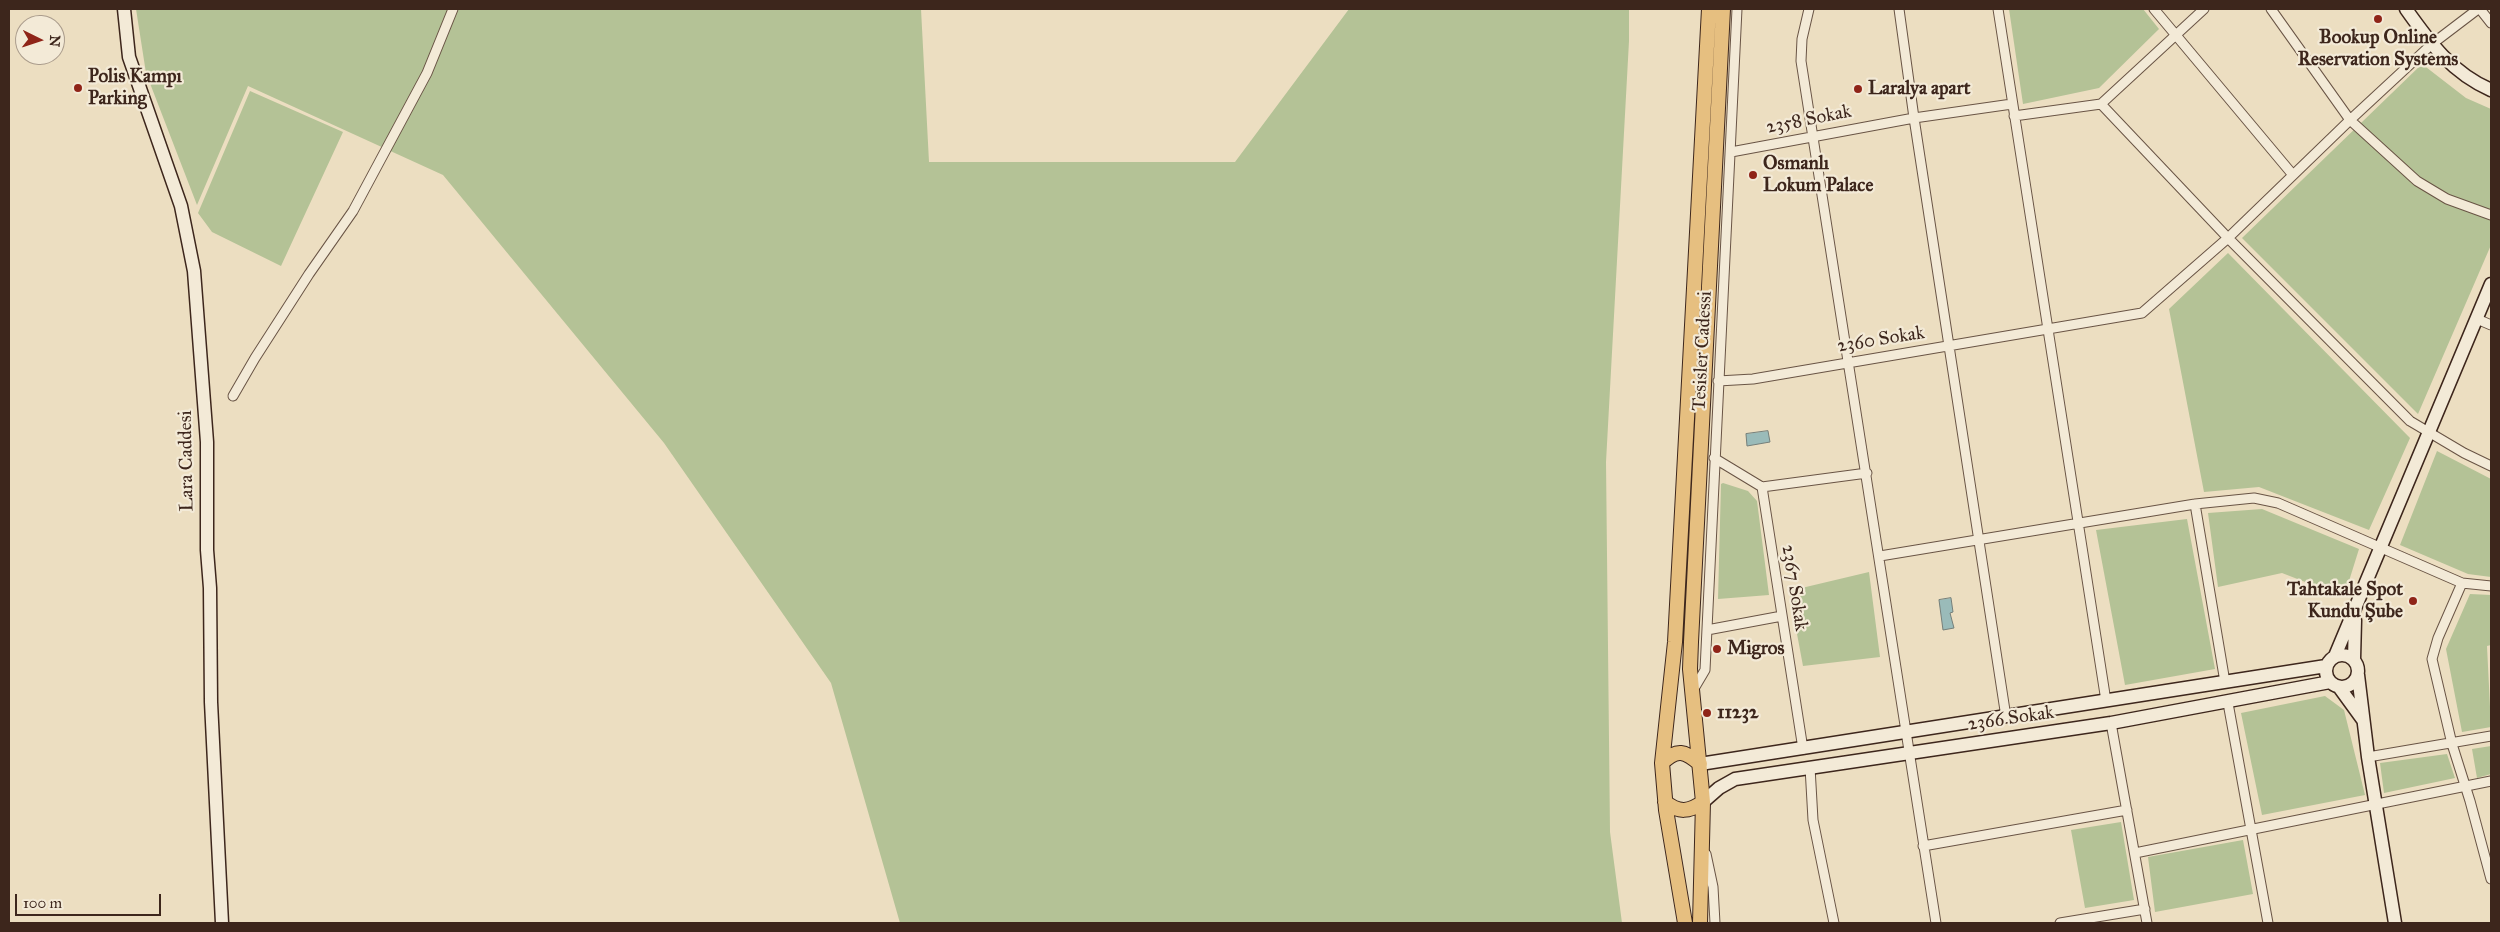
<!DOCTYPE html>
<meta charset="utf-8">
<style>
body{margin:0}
#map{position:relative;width:2500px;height:932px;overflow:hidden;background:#ecdec1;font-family:"IM FELL Great Primer",serif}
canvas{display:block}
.frame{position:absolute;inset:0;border:10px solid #3d261c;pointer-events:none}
.north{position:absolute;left:15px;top:15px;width:50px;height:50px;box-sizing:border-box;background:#f3ead7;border:1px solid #aa9c8c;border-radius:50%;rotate:94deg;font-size:14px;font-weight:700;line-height:20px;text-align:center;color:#3d261c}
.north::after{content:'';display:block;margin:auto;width:18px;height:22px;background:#8f2418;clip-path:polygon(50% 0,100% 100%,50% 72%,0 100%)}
.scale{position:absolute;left:15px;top:894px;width:146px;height:22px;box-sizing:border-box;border:2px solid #3d261c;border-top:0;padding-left:6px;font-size:15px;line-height:18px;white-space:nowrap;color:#3d261c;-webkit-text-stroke:4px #f3ead7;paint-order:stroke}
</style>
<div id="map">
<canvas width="2500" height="932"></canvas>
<div class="frame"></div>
<div class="north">N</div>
<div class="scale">100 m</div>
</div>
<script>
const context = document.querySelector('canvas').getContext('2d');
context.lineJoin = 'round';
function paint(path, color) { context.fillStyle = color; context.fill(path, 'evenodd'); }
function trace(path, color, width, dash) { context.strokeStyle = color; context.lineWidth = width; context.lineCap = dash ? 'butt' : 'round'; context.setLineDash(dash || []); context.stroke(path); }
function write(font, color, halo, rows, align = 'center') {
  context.font = font + ' "IM FELL Great Primer",serif'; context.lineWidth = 4.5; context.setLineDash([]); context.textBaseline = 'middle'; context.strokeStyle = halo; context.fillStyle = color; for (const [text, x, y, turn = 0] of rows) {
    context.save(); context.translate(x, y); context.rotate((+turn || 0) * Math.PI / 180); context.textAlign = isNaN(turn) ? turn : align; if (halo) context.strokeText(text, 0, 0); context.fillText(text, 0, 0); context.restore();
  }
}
paint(new Path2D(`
 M136,9H921L929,162H1235L1349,9H1629V41L1606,462L1610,832L1622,923H900L831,683L664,443L443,175L248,86L197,205L146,73Z
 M2009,9H2143L2159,29L2099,88L2023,104Z
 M2422,64L2466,98L2491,109V245L2418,414L2242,238Z
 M250,91L343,132L281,266L212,232L198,213Z
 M2228,253L2410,438L2369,530L2259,487L2204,492L2169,309Z
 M2437,451L2491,479V577L2468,574L2400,545Z
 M1723,483L1748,491L1757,501L1769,595L1718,599L1721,484Z
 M2262,509L2359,549L2344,597L2282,573L2218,587L2208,513Z
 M2187,519L2215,669L2125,685L2096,530Z
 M1869,572L1880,657L1803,666L1789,591Z
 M2470,594L2491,595V645L2487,646L2491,727L2462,732L2446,649Z
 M2325,696L2344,710L2365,795L2262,815L2241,713Z
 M2491,746V774L2477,778L2472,749Z
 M2447,754L2455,778L2384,793L2380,763Z
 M2121,822L2134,900L2085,908L2071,830Z
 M2243,840L2253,894L2155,912L2148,857Z`), '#b4c296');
const water = new Path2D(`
 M1768,431L1770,442L1747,446L1746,434Z
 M1951,598L1953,612L1950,613L1954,628L1943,630L1939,600Z`);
paint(water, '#9abbb9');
trace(water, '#757f7a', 1);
const street = new Path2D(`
 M1809,9L1802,39L1801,61L1936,923
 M1899,9L1914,118L2006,717
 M1998,9L2106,701
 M2154,9L2293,175
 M2271,9L2350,120L2417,181L2447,199L2491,215
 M2480,9L2491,23
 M2101,104L2228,238L2410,421L2464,453L2491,466
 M2014,116L2101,104L2204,9
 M1731,152L1914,118L2012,104
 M2477,319L2491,325
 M1718,381L1753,379L2142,313L2228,238L2350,120L2432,44L2478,9
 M233,396L255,358L309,274L353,211L427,73L453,9
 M1714,458L1762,487L1803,749
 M1762,487L1867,473
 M2195,504L2225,682
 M1880,556L2195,504L2254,498L2278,503L2462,583L2491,586
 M2462,583L2438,638L2432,659L2452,744L2470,801L2491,879
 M1707,630L1782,616
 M1692,692L1705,670L1737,9
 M2228,703L2268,923
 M2111,723L2147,923
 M2368,757L2491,736
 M1810,767L1813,820L1834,923
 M1923,846L2127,810
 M2135,853L2491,781
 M1706,854L1713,887L1715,923
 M2060,923L2145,909`);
const secondary = new Path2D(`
 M124,9L129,57L181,206L194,271L207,442V550L210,588L211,702L222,923
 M2406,9C2430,43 2452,73 2491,90
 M2326 671a16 16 0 1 1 32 0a16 16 0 1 1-32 0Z
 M2335,656L2491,284
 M2354,659L2355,620
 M2358,675L2368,757L2395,923
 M2339,687L2363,720
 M1700,764L2326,666
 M1703,802L1719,788L1735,779L2111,723L2330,682`);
const primary = new Path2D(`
 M1662,763C1677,748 1685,751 1700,764
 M1665,802C1679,813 1689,812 1703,802
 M1685,923L1666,810L1662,763L1675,642L1709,9
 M1700,923L1703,802L1690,669L1691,642L1723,9`);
trace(street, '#695445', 11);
trace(secondary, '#3d261c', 15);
trace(primary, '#3d261c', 16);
trace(street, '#f3ead7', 9);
trace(secondary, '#f3ead7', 12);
trace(primary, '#e6bf80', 14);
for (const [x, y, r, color] of [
 [2378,19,5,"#8f2418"],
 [78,88,5,"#8f2418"],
 [1858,89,5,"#8f2418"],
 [1753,175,5,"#8f2418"],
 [2413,601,5,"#8f2418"],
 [1717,649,5,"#8f2418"],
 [1707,713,5,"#8f2418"]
]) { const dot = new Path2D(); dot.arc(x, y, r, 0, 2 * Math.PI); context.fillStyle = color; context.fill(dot); trace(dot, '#f3ead7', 2); }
write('bold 19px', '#3d261c', '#f3ead7', [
 ["Bookup Online",2378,38,"center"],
 ["Reservation Systems",2378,60,"center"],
 ["Polis Kampı",88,77],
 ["Parking",88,99],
 ["Laralya apart",1868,89],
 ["Osmanlı",1763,164],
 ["Lokum Palace",1763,186],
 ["Tahtakale Spot",2403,590,"right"],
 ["Kundu Şube",2403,612,"right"],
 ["Migros",1727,649],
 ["11232",1717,713]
], 'left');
write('19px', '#3d261c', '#f3ead7', [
 ["2358 Sokak",1809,120,-11],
 ["2360 Sokak",1881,340,-9],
 ["Tesisler Cadessi",1703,351,-87],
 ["Lara Caddesi",187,461,-91],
 ["2367 Sokak",1794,588,81],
 ["2366 Sokak",2011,719,-8]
]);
</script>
